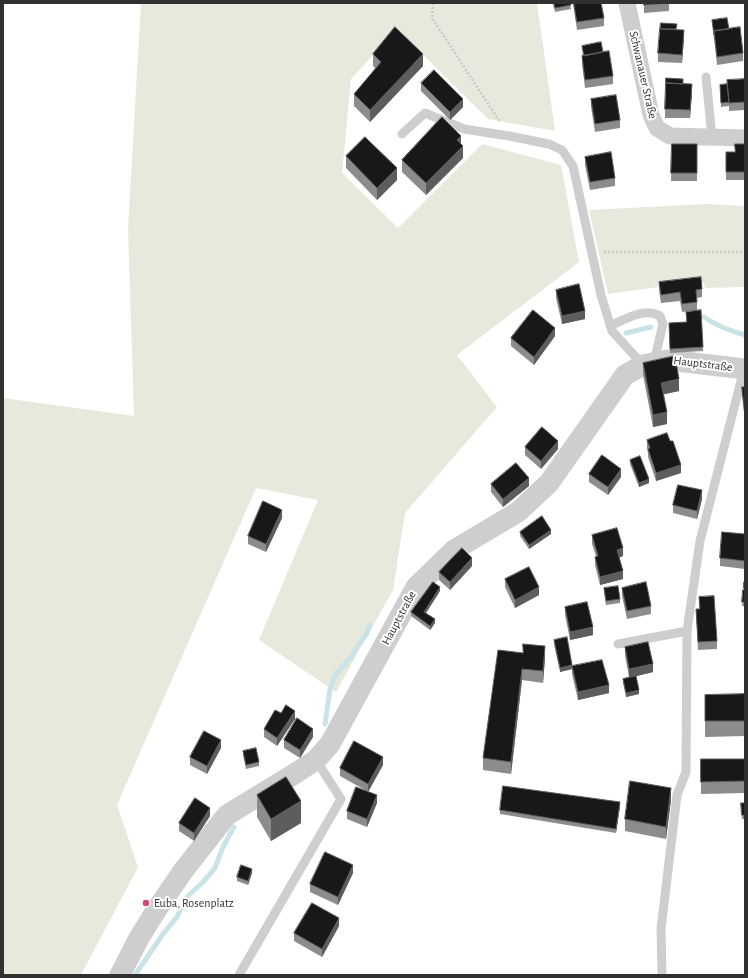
<!DOCTYPE html>
<meta charset="utf-8">
<style>
body{margin:0}
#map{position:relative;width:748px;height:978px;overflow:hidden;background:#fff;font-family:"Alegreya Sans",sans-serif}
canvas{display:block}
.frame{position:absolute;inset:0;border:4px solid #313131;pointer-events:none}
</style>
<div id="map">
<canvas width="748" height="978"></canvas>
<div class="frame"></div>
</div>
<script>
const context = document.querySelector('canvas').getContext('2d');
context.lineJoin = 'round';
function paint(path, color) { context.fillStyle = color; context.fill(path, 'evenodd'); }
function trace(path, color, width, dash) { context.strokeStyle = color; context.lineWidth = width; context.lineCap = dash ? 'butt' : 'round'; context.setLineDash(dash || []); context.stroke(path); }
function write(font, color, halo, rows, align = 'center') {
  context.font = font + ' "Alegreya Sans",sans-serif'; context.lineWidth = 4; context.setLineDash([]); context.textBaseline = 'middle'; context.strokeStyle = halo; context.fillStyle = color; for (const [text, x, y, turn = 0] of rows) {
    context.save(); context.translate(x, y); context.rotate((+turn || 0) * Math.PI / 180); context.textAlign = isNaN(turn) ? turn : align; if (halo) context.strokeText(text, 0, 0); context.fillText(text, 0, 0); context.restore();
  }
}
paint(new Path2D(`
 M141,3H537L555,131L488,119L395,27L376,52L351,79L342,173L398,228L482,144L561,165L579,262L457,355L497,407L405,513L393,590L336,692L259,640L318,500L256,488L117,805L138,867L81,975H3V398L134,416L128,228Z
 M705,204L745,206V287L705,288L704,283L659,287L608,294L589,210Z`), '#e7e9dd');
trace(new Path2D(`
 M704,317C717,326 730,331 745,335
 M626,333L651,327
 M325,724L330,689L335,675L353,655L357,646L366,635L370,625
 M135,975L163,934L177,917L187,897L203,882L215,868L223,847L234,827`), '#cae3e6', 5);
trace(new Path2D(`
 M433,3L432,18L500,122
 M604,252H745`), '#c8c8c8', 2.5, [2, 2]);
trace(new Path2D(`
 M706,77L712,137
 M402,134L425,113L464,129L509,136L549,144L562,150L573,166L601,295L612,331L643,365
 M610,326C626,319 644,307 660,316L663,324L654,362
 M618,644L687,631L700,541L744,369
 M239,975L341,799L316,760
 M662,975L661,929L677,795L686,772L687,631`), '#cecece', 9);
trace(new Path2D(`
 M627,3L651,115L657,128L670,136L745,138`), '#cecece', 17);
trace(new Path2D(`
 M120,975L139,938L157,909L183,871L227,815L291,776L316,760L330,744L416,587L454,550L518,512L549,483L625,375L643,365L668,360L745,369`), '#cecece', 21);
paint(new Path2D(`
 M553,3H570L571,9L555,12Z
 M573,3H601L604,18V26L577,30Z
 M644,3H669V11L644,13Z
 M712,20L729,29L743,53V61L717,65Z
 M677,29L684,38L682,63L658,62V53Z
 M582,46L603,52L613,76V84L585,88L582,64V56H583Z
 M373,54L423,66L370,122L354,106V94L376,69L373,66Z
 M745,79V110L729,111V106L721,107L720,89L727,84Z
 M421,83L463,107L450,120L421,91Z
 M683,84L692,93L690,118H665V109Z
 M591,99L620,120V128L595,132L591,107Z
 M461,144L463,158L426,195L402,172V160Z
 M672,144H697V181H671Z
 M745,144V180H726V152H735Z
 M346,156L397,180L377,200L346,168Z
 M585,157L615,178V186L590,190L585,165Z
 M659,282L702,289V297L697,298V310L682,312L680,301L661,303L659,290Z
 M556,290L585,319L562,324L556,298Z
 M686,312L703,347V351L670,353L669,323L686,322Z
 M555,336L534,365L511,346V338Z
 M643,363L679,391L664,394L667,424L653,427L643,375Z
 M742,387H745V422L742,395Z
 M647,440L681,473L656,481L648,457V453L647,448Z
 M525,447L558,449L541,469L525,455Z
 M630,460L649,483L639,487L630,464Z
 M589,474L621,477L608,495L589,482Z
 M491,484L529,486L503,507L491,492Z
 M702,499L697,519L673,513V505Z
 M282,518L266,552L248,544V536Z
 M520,532L551,534L529,549L520,536Z
 M745,534V569L720,566V558Z
 M592,535L623,556L619,558L623,579L600,585L595,565V557L596,556L592,544Z
 M472,566L450,590L439,580V572Z
 M505,579L539,595L515,608L505,587Z
 M744,582H745V606H742Z
 M604,588L620,599V603L606,605L604,592Z
 M622,588L651,606V614L627,619L622,596Z
 M440,591L426,613L435,623L430,630L411,616V612Z
 M699,597L717,641V649L698,650L696,609H699Z
 M565,607L593,635L570,640L565,615Z
 M554,640L572,666L609,693L578,700L572,674V669L560,672L554,644Z
 M625,647L653,672L636,676L639,694L626,697L623,683V679L629,677L625,655Z
 M523,653L545,658L543,683L522,680L511,774L483,770V758Z
 M745,694V736L705,737V695Z
 M281,713L295,719L277,746L264,737V729Z
 M313,737L300,758L284,748V740Z
 M221,748L207,774L190,765V757Z
 M243,751L259,762V766L246,769L243,755Z
 M701,759H745V793L701,794Z
 M383,765L368,792L377,803L367,827L347,819V811L365,790L340,776V768Z
 M257,795L301,823L271,841L257,817Z
 M671,800L666,839L625,831V819Z
 M741,803H745V819H742Z
 M620,806L616,833L500,814V810Z
 M210,816L194,841L179,831V823Z
 M252,873L248,885L237,881V877Z
 M353,873L338,905L310,892V884Z
 M339,926L322,957L294,941V933Z`), '#8c8c8c');
paint(new Path2D(`
 M684,30V38L682,63V55Z
 M423,54V66L370,122V110Z
 M692,84V93L690,118V110Z
 M463,99V107L450,120V112Z
 M461,136V148L463,146V158L426,195V183L457,140Z
 M397,168V180L377,200V188Z
 M585,311V319L562,324V316Z
 M555,328V336L534,365V357Z
 M679,379V391L661,395V383Z
 M667,412V424L653,427V415Z
 M558,441V449L541,469V461Z
 M681,465V473L656,481V473Z
 M621,469V477L608,495V487Z
 M529,478V486L503,507V499Z
 M649,479V483L639,487V483Z
 M702,490V499L697,519V511Z
 M282,510V518L266,552V544Z
 M551,530V534L529,549V545Z
 M623,548V556L617,558V550Z
 M472,558V566L450,590V582Z
 M623,571V579L600,585V577Z
 M440,587V591L424,616V612Z
 M539,587V595L515,608V600Z
 M435,619V623L430,630V626Z
 M593,627V635L570,640V632Z
 M545,646V658L543,683V671Z
 M653,664V672L629,678V669Z
 M572,665V669L560,672V668Z
 M522,669V680L511,774V762Z
 M609,685V693L578,700V692Z
 M639,690V694L626,697V693Z
 M295,711V719L277,746V738Z
 M313,729V737L300,758V750Z
 M221,740V748L207,774V766Z
 M383,757V765L368,792V784Z
 M671,788V800L666,839V827Z
 M377,795V803L367,827V819Z
 M301,801V823L271,841V819Z
 M620,802V806L616,833V829Z
 M210,808V816L194,841V833Z
 M353,865V873L338,905V897Z
 M252,869V873L248,885V881Z
 M339,918V926L322,957V949Z`), '#5d5d5d');
const building = new Path2D(`
 M554,3H570L571,5L555,8Z
 M574,3H601L604,18L577,22Z
 M644,3H668L644,5Z
 M727,18L729,29L714,31V35L712,20Z
 M661,23L677,24L676,29H660Z
 M395,27L423,54L370,110L354,94L381,62L373,54Z
 M740,27L743,53L717,57L714,31Z
 M660,29L684,30L682,55L658,53Z
 M601,42L603,52L584,56L582,46Z
 M609,51L613,76L585,80L582,56Z
 M434,70L463,99L450,112L421,83Z
 M666,78L683,79V84L666,83Z
 M745,79V102L729,103L727,80Z
 M666,83L692,84L690,110L665,109Z
 M727,84L729,102L721,103L720,85Z
 M616,95L620,120L595,124L591,99Z
 M442,117L461,136L457,140L463,146L426,183L402,160Z
 M365,137L397,168L377,188L346,156Z
 M672,144H697V173H671Z
 M735,144H745V172H726V152H735Z
 M611,152L615,178L590,182L585,157Z
 M701,277L702,289L696,290L697,302L682,304L680,292L661,295L659,282Z
 M579,284L585,311L562,316L556,290Z
 M533,310L555,328L534,357L511,338Z
 M701,310L703,347L670,349L669,323L687,322L686,312Z
 M675,356L679,379L661,383L667,412L653,415L643,363Z
 M742,387H745V414Z
 M542,427L558,441L541,461L525,447Z
 M667,433L670,441H673L681,465L656,473L648,449L650,448L647,440Z
 M602,455L621,469L608,487L589,474Z
 M640,456L649,479L639,483L630,460Z
 M516,463L529,478L503,499L491,484Z
 M678,485L702,490L697,511L673,505Z
 M263,501L282,510L266,544L248,536Z
 M542,516L551,530L529,545L520,532Z
 M617,528L623,548L617,550L623,571L600,577L595,557L598,556L592,535Z
 M722,532L745,534V561L720,558Z
 M462,548L472,558L450,582L439,572Z
 M529,567L539,587L515,600L505,579Z
 M433,582L440,587L424,612L435,619L430,626L411,612Z
 M646,582L651,606L627,611L622,588Z
 M744,582H745V588H744Z
 M618,586L620,599L606,601L604,588Z
 M743,590H745V602H742Z
 M714,596L717,641L698,642L696,609H700L699,597Z
 M587,602L593,627L570,632L565,607Z
 M567,637L572,665L560,668L554,640Z
 M648,642L653,664L629,669L625,647Z
 M523,644L545,646L543,671L522,669L511,762L483,758L498,650L523,653Z
 M602,660L609,685L578,692L572,666Z
 M636,676L639,690L626,693L623,679Z
 M745,694V721H705V695Z
 M286,705L295,711L277,738L264,729L275,710L281,713Z
 M297,718L313,729L300,750L284,740Z
 M204,731L221,740L207,766L190,757Z
 M354,741L383,757L368,784L340,768Z
 M256,748L259,762L246,765L243,751Z
 M701,759H745V781L701,782Z
 M286,777L301,801L271,819L257,795Z
 M630,781L671,788L666,827L625,819Z
 M503,786L620,802L616,829L500,810Z
 M356,787L377,795L367,819L347,811Z
 M195,798L210,808L194,833L179,823Z
 M741,803H745V815H742Z
 M325,852L353,865L338,897L310,884Z
 M241,865L252,869L248,881L237,877Z
 M312,903L339,918L322,949L294,933Z`);
paint(building, '#181818');
trace(building, '#5d5d5d', 1);
for (const [x, y, r, color] of [
 [146,903,4,"#d54577"]
]) { const dot = new Path2D(); dot.arc(x, y, r, 0, 2 * Math.PI); context.fillStyle = color; context.fill(dot); trace(dot, '#fff', 1.5); }
write('12px', '#313131', '#fff', [
 ["Schwanauer Straße",643,75,77],
 ["Hauptstraße",703,364,7],
 ["Hauptstraße",399,618,-62]
]);
write('12px', '#313131', '#fff', [
 ["Euba, Rosenplatz",154,903]
], 'left');
</script>
